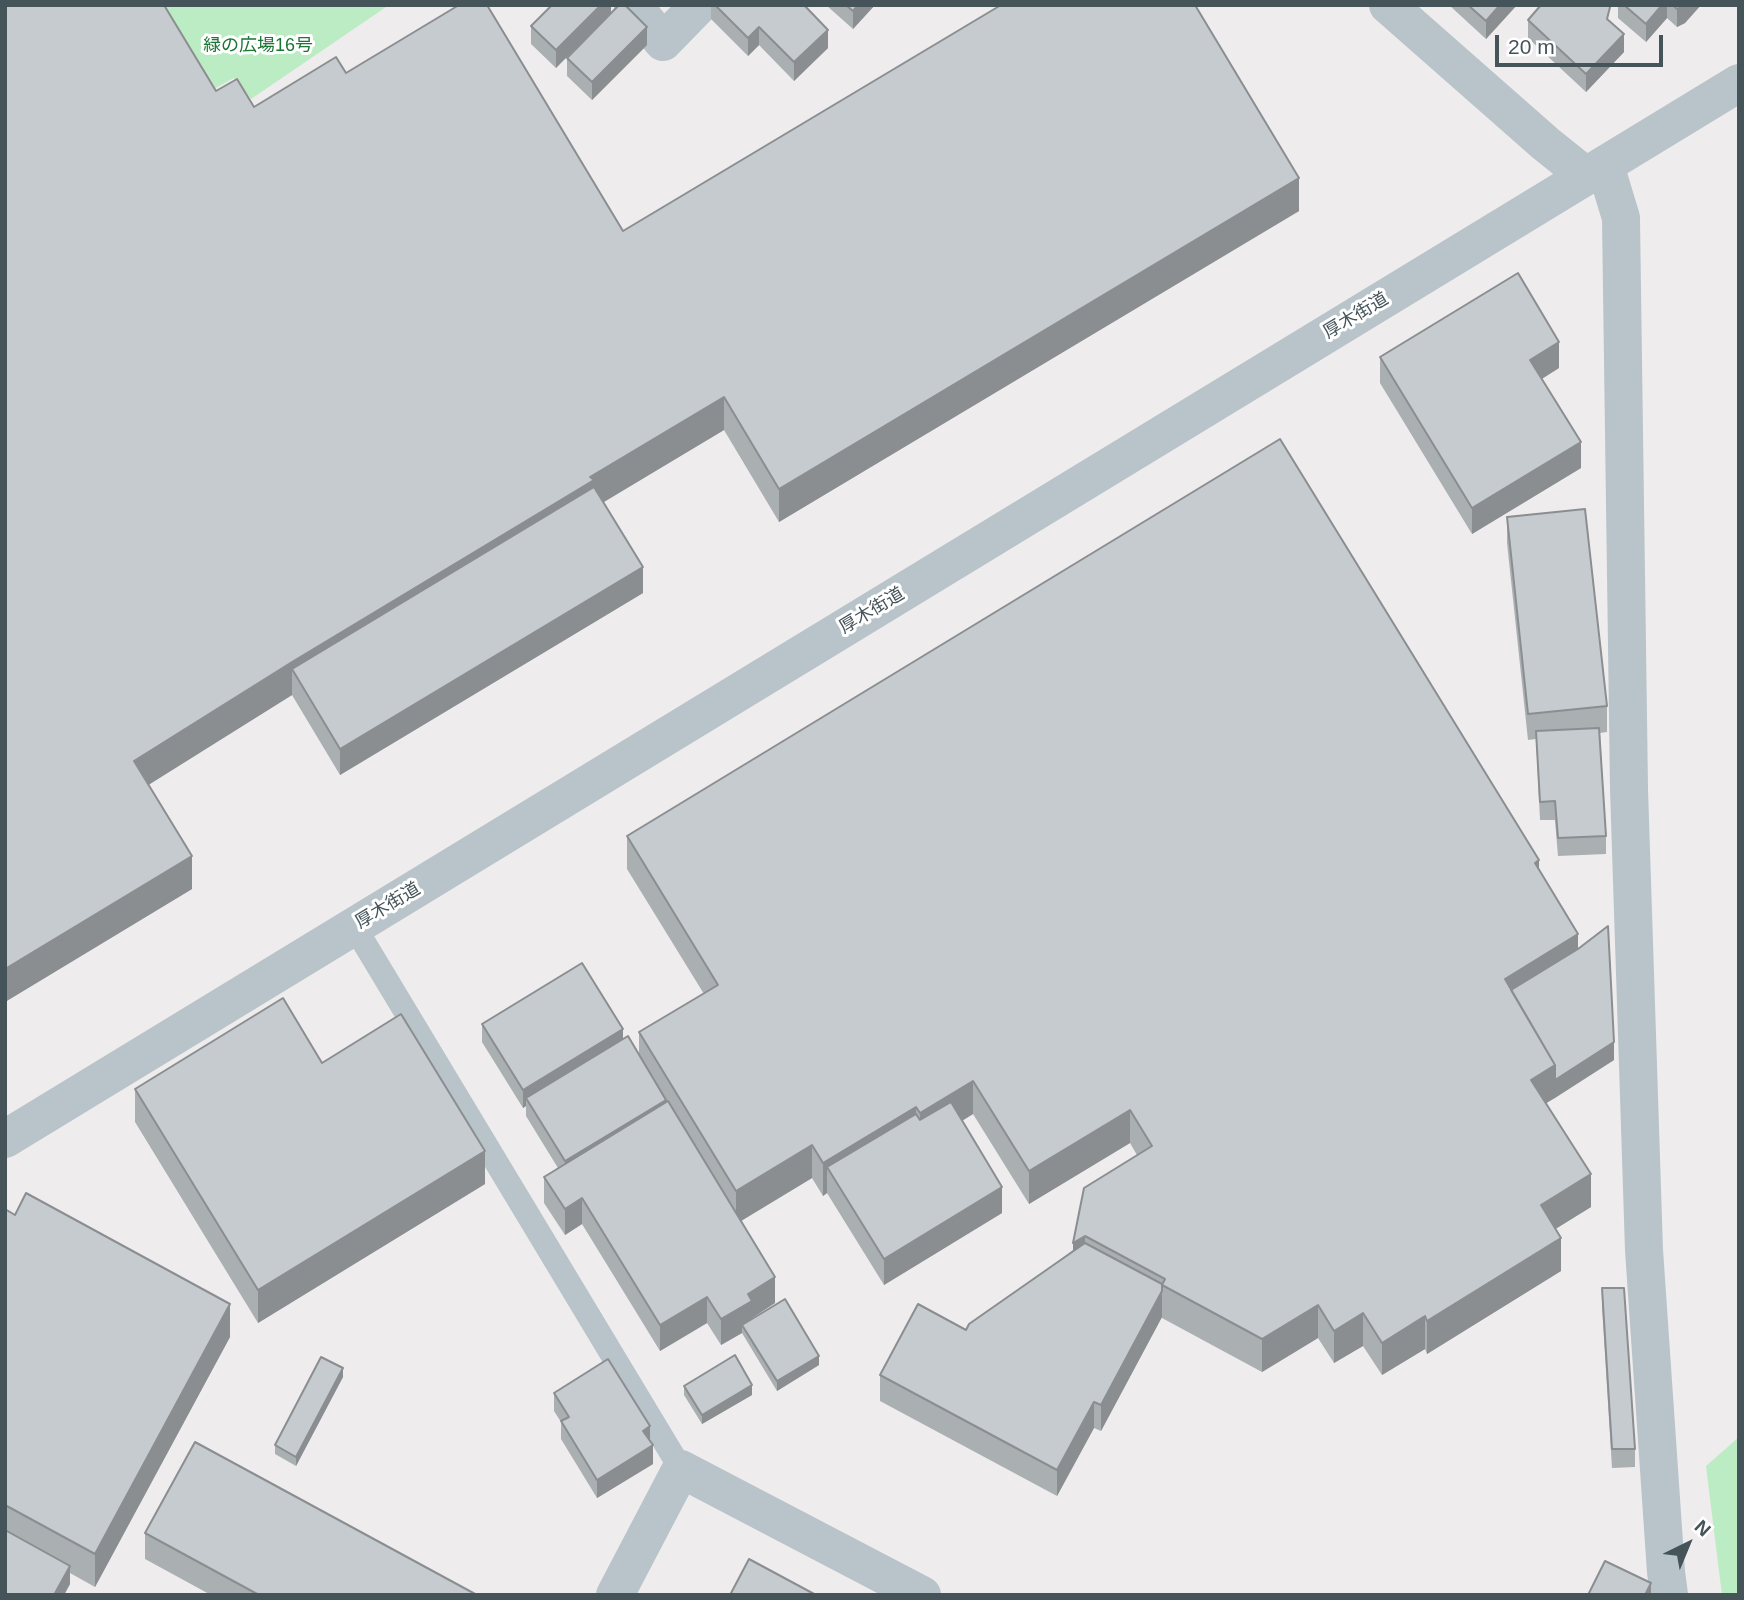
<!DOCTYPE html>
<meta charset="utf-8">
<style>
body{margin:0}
#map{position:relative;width:1744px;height:1600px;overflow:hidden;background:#efeced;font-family:Arial,sans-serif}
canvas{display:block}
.frame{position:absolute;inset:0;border:7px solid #455459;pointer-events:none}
.north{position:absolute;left:1653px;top:1509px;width:70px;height:70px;-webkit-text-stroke:5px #fff;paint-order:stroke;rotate:43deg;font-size:19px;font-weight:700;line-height:28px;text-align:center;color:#455459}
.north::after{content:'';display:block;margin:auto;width:24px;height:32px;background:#455459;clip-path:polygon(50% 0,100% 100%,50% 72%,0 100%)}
.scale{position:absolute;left:1495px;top:35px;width:168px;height:32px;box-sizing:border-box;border:4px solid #455459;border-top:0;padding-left:9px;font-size:21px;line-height:24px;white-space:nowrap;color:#455459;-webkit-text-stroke:5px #fff;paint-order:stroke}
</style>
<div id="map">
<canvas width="1744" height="1600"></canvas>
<div class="frame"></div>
<div class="north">N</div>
<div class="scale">20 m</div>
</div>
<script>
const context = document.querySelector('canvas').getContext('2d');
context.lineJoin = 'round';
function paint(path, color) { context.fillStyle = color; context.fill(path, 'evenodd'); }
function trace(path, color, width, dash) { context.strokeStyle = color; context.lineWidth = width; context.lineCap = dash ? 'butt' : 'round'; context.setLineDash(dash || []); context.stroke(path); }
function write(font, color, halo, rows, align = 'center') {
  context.font = font + ' Arial,"Noto Sans JP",sans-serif'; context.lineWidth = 6; context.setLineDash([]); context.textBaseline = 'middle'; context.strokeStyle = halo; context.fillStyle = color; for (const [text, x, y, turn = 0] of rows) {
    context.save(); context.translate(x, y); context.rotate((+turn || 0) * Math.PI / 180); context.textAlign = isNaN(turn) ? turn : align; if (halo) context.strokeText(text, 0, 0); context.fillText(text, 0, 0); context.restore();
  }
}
paint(new Path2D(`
 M154,5H389L251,99L234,78L210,91Z
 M1739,1437V1595H1722L1706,1466Z`), '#bbecc3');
trace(new Path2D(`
 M354,926L681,1469`), '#b8c4c9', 24);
trace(new Path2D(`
 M633,5L663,42L699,5
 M1388,5L1546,144L1586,176
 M1605,165L1621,218L1629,789L1644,1250L1666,1572L1669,1595
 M615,1595L681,1469L922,1595`), '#b8c4c9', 38);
trace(new Path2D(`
 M5,1139L1739,83`), '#b8c4c9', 38);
paint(new Path2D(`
 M611,5L556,68L531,44V26Z
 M711,5H804L828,48L794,81L759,45L748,56L711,19Z
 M826,5H875L853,29Z
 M1449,5H1517L1486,39Z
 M1618,5H1701L1685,23L1677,27L1667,18L1646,42L1618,18Z
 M1528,20L1610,21L1624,52L1586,92L1528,38Z
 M647,45L592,100L567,76V58Z
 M346,73L623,231L1299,211L779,522L724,430L603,502L643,593L340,775L292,695L148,785L192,889L5,1002L216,91L254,107Z
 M1380,357L1559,368L1542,379L1581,468L1472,534L1380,383Z
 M1507,517L1607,706V732L1600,733L1606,836V854L1558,856L1555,820H1540L1536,739L1528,740L1507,543Z
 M627,836L1539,871L1578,949L1614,1060L1546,1103L1591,1207L1555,1229L1561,1271L1427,1354L1425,1349L1382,1375L1363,1346L1334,1363L1318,1338L1262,1372L1162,1318V1317L1101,1431L1094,1428L1057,1496L880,1401V1375L966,1330L1073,1250L1137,1155L1130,1143L1029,1204L973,1114L962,1121L1002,1213L884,1285L827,1193L823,1196L812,1178L741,1221L775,1303L752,1318V1319L819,1365L777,1391L742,1333L721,1345L707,1323L660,1351L582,1224L565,1235L544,1203V1177L558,1168L526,1116V1106L523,1108L482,1042V1024L623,1039L639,1056V1032L704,994L627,869Z
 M322,1063L485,1184L258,1323L135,1122V1089Z
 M5,1209L230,1337L95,1587L70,1573V1584L64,1595H5Z
 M1602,1288L1635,1449V1467L1612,1468L1602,1306Z
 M343,1377L296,1466L275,1454V1445Z
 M684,1386L752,1395L702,1424L684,1395Z
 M554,1393L650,1441L653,1464L597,1498L561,1439V1422L554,1411Z
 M145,1533L477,1595H211L145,1559Z`), '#aaafb2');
paint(new Path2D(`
 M601,5H611V13L556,68V50Z
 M858,5H875L853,29V11Z
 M1500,5H1517L1486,39V21Z
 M1662,5H1667V18L1646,42V24Z
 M1685,5H1701L1685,23L1677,27V9Z
 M647,27V45L592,100V82Z
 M759,27V45L748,56V38Z
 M828,30V48L794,81V62Z
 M1624,34V52L1586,92V74Z
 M1299,178V211L779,522V489Z
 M1559,342V368L1530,386V360Z
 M724,397V430L594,508L292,669V695L134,794V761L590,477Z
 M1581,442V468L1472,534V508Z
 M643,567V593L340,775V749Z
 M192,856V889L5,1002V969Z
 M1539,860V893L1535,863Z
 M1578,934V967L1513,1007L1505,979Z
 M623,1029V1047L526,1098V1106L523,1108V1090Z
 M1614,1042V1060L1555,1098V1080Z
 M1555,1065V1098L1531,1112V1080Z
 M973,1081V1114L920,1146V1113Z
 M666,1100V1118L565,1179V1161Z
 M916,1107V1140L827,1167V1193L823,1196V1163Z
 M1130,1110V1143L1029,1204V1171Z
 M812,1145V1178L736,1224V1191Z
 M485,1151V1184L258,1323V1290Z
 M1591,1174V1207L1541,1238V1205Z
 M1002,1187V1213L884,1285V1259Z
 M582,1198V1224L565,1235V1209Z
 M1085,1236V1269L1073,1276V1243Z
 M1561,1238V1271L1427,1354V1321Z
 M775,1277V1303L752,1318V1327L742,1325V1333L721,1345V1319L748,1294Z
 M1162,1291V1317L1101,1431V1405Z
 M707,1297V1323L660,1351V1325Z
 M230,1304V1337L95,1587V1554Z
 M1318,1305V1338L1262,1372V1339Z
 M1363,1313V1346L1334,1363V1331Z
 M1425,1316V1349L1382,1375V1343Z
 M819,1356V1365L777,1391V1381Z
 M343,1368V1377L296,1466V1457Z
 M752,1385V1395L702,1424V1415Z
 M1094,1402V1428L1057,1496V1470Z
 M650,1426V1444L643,1431Z
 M653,1445V1464L597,1498V1480Z
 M70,1566V1584L64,1595H54Z
 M1651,1583V1593L1650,1595H1645Z`), '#8b8e91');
const building = new Path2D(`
 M5,5H164L216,91L237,79L254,107L336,57L346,73L459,5H487L623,231L1001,5H1195L1299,178L779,489L724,397L590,477L594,480L292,662L134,761L192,856L5,969Z
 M552,5H601L556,50L531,26Z
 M619,5H625L647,27L592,82L567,58Z
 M715,5H804L828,30L794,62L759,27L748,38Z
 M846,5H858L853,11Z
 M1468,5H1500L1486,21Z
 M1541,5H1608L1610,7L1607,19L1624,34L1586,74L1528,20Z
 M1624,5H1662L1646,24Z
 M1673,5H1685L1677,9Z
 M1518,273L1559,342L1530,360L1581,442L1472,508L1380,357Z
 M1280,439L1539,860L1535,863L1578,934L1505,979L1555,1065L1531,1080L1591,1174L1541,1205L1561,1238L1427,1321L1425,1316L1382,1343L1363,1313L1334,1331L1318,1305L1262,1339L1162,1285L1165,1279L1085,1236L1073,1243L1084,1188L1152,1146L1130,1110L1029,1171L973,1081L920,1113L916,1107L823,1163L812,1145L736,1191L639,1032L718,985L627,836Z
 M594,487L643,567L340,749L292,669Z
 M1585,509L1607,706L1528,714L1507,517Z
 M1599,728L1606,836L1558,838L1555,801L1540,802L1536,731Z
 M1608,926L1614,1042L1555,1080V1065L1511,990L1578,949Z
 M582,963L623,1029L523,1090L482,1024Z
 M283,998L322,1063L401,1014L485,1151L258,1290L135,1089Z
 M628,1036L666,1100L565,1161L526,1098Z
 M668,1101L775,1277L748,1294L752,1301L721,1319L707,1297L660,1325L582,1198L565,1209L544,1177Z
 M951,1102L1002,1187L884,1259L827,1167L916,1114L920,1120Z
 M26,1193L230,1304L95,1554L5,1505V1209L15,1215Z
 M1085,1243L1162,1284V1291L1101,1405L1094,1402L1057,1470L880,1375L918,1304L966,1330L969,1324Z
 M1602,1288H1624L1635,1449H1612Z
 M785,1299L819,1356L777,1381L742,1325Z
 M735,1355L752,1385L702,1415L684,1386Z
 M321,1357L343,1368L296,1457L275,1445Z
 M608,1359L650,1426L643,1431L653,1445L597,1480L561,1421L569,1417L554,1393Z
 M195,1442L477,1595H259L145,1533Z
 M5,1530L70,1566L54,1595H5Z
 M749,1559L816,1595H730Z
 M1605,1561L1651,1583L1645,1595H1588Z`);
paint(building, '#c6cbcf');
trace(building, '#8b8e91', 2);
write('18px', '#1a7634', '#fff', [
 ["緑の広場16号",258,46]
]);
write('18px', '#455459', '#fff', [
 ["厚木街道",1356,316,-31],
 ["厚木街道",872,611,-31],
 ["厚木街道",388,906,-31]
]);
</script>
